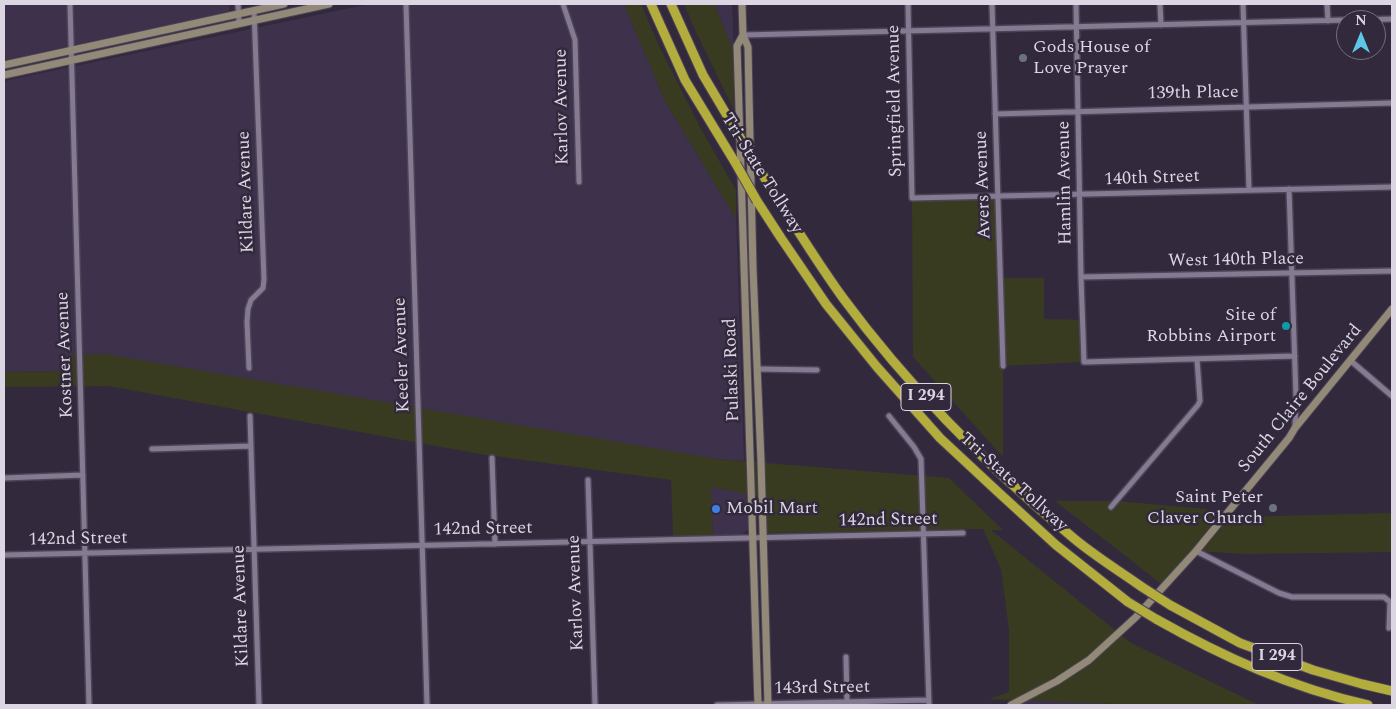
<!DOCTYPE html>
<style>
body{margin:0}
#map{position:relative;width:1396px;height:709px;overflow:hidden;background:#32293d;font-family:Spectral,serif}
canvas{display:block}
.frame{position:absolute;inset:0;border:5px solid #dcd6e3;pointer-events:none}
.north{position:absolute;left:1336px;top:10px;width:50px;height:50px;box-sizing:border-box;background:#32293d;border:1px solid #766e7f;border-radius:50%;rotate:0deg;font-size:14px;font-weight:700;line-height:20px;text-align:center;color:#dcd6e3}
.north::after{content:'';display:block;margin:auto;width:18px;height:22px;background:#5cc7e7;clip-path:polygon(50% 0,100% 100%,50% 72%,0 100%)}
</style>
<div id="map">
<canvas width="1396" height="709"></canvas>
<div class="frame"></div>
<div class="north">N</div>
</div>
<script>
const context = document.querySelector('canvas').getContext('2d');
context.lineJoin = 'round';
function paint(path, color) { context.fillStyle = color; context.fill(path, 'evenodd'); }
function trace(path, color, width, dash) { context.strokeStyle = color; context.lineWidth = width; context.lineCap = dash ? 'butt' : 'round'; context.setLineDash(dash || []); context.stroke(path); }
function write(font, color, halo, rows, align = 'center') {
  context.font = font + ' Spectral,serif'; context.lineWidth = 5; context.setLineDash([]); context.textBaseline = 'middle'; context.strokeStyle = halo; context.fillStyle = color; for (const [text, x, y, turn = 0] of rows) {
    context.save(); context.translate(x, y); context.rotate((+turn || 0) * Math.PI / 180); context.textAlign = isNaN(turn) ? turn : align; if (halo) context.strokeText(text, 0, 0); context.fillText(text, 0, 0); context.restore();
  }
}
paint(new Path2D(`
 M4,4H229V12L4,60Z
 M369,4H624L665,101L736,219L744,461L717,459L68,371L4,372V81Z
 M714,4H732L734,53Z
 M710,487L748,493V530L741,535L713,536Z
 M1027,700L1106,703V705H1016Z`), '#3d314b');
paint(new Path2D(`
 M624,4H641L659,46L701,129L736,190V219L665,101Z
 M684,4H714L734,53V110L696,32Z
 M998,196L1000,278H1044V319L1082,320L1084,362L1003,366V457L913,357L912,198Z
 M105,354L717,459L949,478L1003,530H991L1131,643L1259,705H1144L989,699L1009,692V630L1001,569L983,529L767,533L765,497L711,487L713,536H673L671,480L480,454L108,386L4,387V372L67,371V355Z
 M1055,501H1116L1229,511L1236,517L1392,513V552L1245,554L1196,551L1164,586Z`), '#383b20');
const street = new Path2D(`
 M70,4L89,705
 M238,4L239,23
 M406,4L427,705
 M563,4L575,40L579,182
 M908,4L912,198L1392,187
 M992,4L1003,366
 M1076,4L1081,277L1084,362L1295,356
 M1160,4L1161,25
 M1243,4L1249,190
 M1327,4L1328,21
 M1358,20L1392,19
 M743,35L1346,20
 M995,114L1392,103
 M1289,189L1296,397L1295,428
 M1081,277L1392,271
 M1351,361L1392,396
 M249,368L247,322L248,309L251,300L263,288L264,279L254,10
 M758,369L817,370
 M250,416L259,705
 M889,416L914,447L921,459L929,705
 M152,449L251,446
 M492,458L495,544
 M4,478L83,475
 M588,480L595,705
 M1111,507L1198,405L1200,401L1197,359
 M1196,551L1279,593L1292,597H1384L1390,602L1389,628
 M4,555L963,533
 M846,657L847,702
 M717,705L928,700`);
const secondary = new Path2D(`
 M742,4L743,35L748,47L749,96L753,269L761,461L768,705
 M743,35L737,46L758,705
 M4,65L284,4
 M4,75L329,4
 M1011,705L1057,681L1089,660L1136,617L1196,551L1289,438L1295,428L1392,309`);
const highway = new Path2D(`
 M651,4L685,80L736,164
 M671,4L703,75L735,129
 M756,164C784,209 812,255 843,298C908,386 987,466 1071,536C1093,555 1118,570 1142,587
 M757,201L781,238L826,304L877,367L940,438L998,492L1056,545L1128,602
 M1170,605L1240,643L1313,670L1362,684L1392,691
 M1156,619C1225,658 1290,687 1368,705`);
trace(street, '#4c4455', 8);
trace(secondary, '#4c4455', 9);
trace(highway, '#4c4455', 11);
trace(street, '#847a92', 5);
trace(secondary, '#928978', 7);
trace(highway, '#b2ad3d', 9);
const highwayBridge = new Path2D(`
 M735,129L756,164
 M736,164L757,201
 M1142,587L1170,605
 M1128,602L1156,619`);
trace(highwayBridge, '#4c4455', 11, []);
trace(highwayBridge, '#b2ad3d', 9);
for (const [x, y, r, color] of [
 [1023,58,5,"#6b7280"],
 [1286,326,5,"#0f9aa8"],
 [1273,508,5,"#6b7280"],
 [716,509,5,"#3f7fe0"]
]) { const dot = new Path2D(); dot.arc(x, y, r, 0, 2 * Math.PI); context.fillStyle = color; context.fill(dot); trace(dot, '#32293d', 2); }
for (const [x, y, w] of [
 [926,397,50],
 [1277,657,50]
]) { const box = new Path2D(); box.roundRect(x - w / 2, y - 13.5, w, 27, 4); context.fillStyle = '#32293d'; context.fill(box); trace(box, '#dcd6e3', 1); }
write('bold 16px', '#dcd6e3', null, [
 ["I 294",926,397],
 ["I 294",1277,657]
]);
write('18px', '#dcd6e3', '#32293d', [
 ["Gods House of",1033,48],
 ["Love Prayer",1033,69],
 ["Site of",1276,316,"right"],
 ["Robbins Airport",1276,337,"right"],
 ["Saint Peter",1263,498,"right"],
 ["Claver Church",1263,519,"right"],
 ["Mobil Mart",726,509]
], 'left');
write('18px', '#dcd6e3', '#32293d', [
 ["139th Place",1193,94,-1],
 ["Springfield Avenue",896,101,-91],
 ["Karlov Avenue",563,107,-91],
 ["Tri-State Tollway",761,174,58],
 ["140th Street",1152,179,-2],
 ["Hamlin Avenue",1066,183,-91],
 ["Avers Avenue",984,185,-92],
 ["Kildare Avenue",247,192,-92],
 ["West 140th Place",1236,261,-1],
 ["Kostner Avenue",66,355,-92],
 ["Keeler Avenue",403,355,-92],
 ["Pulaski Road",733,370,-92],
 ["South Claire Boulevard",1301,399,-51],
 ["Tri-State Tollway",1013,483,42],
 ["142nd Street",888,521,-1],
 ["142nd Street",483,530,-1],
 ["142nd Street",78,540,-1],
 ["Karlov Avenue",577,593,-92],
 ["Kildare Avenue",242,606,-92],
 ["143rd Street",822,689,-1]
]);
</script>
